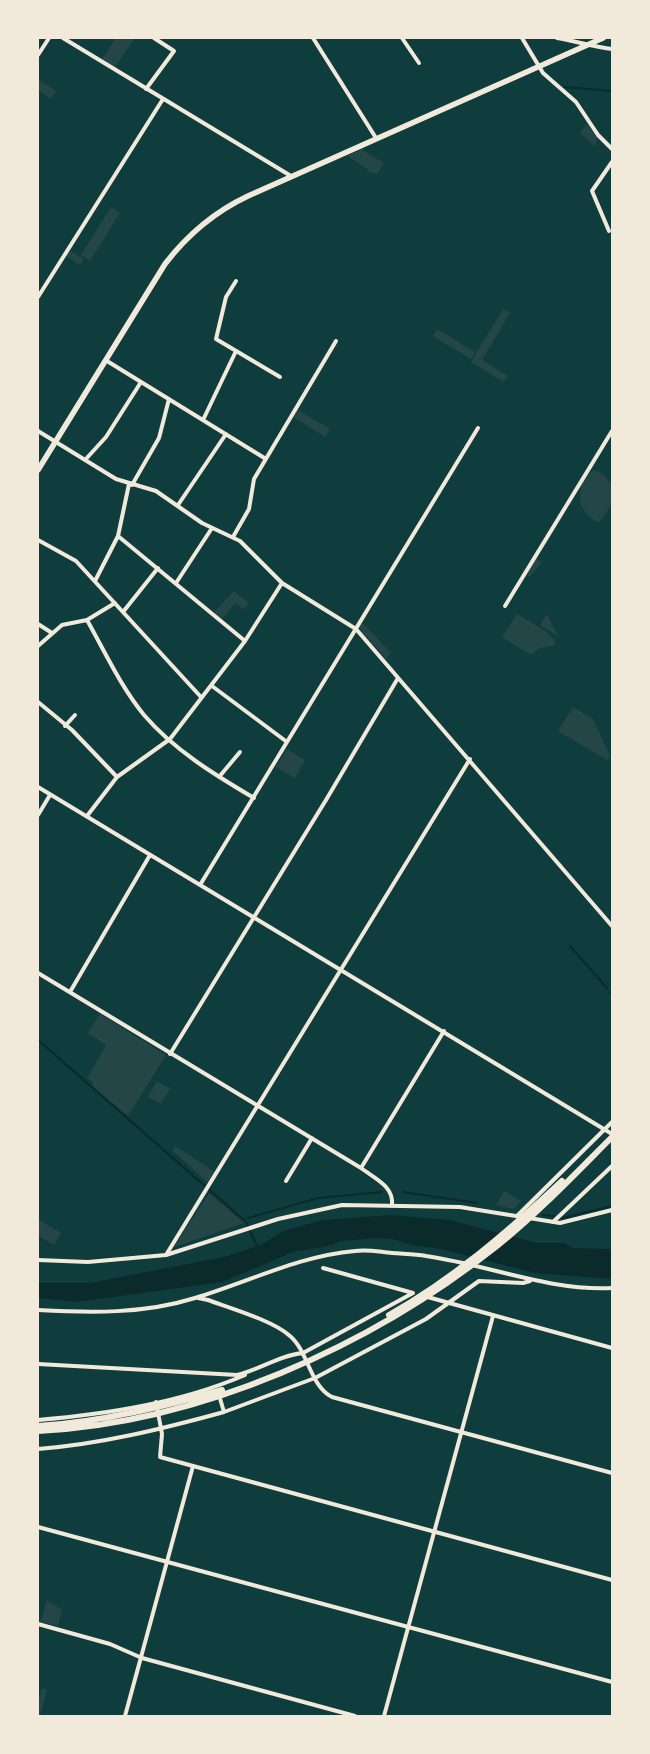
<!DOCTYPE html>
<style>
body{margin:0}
#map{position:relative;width:650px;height:1754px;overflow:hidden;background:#0f3d3e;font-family:Roboto,sans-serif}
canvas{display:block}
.frame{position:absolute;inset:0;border:39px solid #f1e9da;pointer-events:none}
</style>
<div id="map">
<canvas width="650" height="1754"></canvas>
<div class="frame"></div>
</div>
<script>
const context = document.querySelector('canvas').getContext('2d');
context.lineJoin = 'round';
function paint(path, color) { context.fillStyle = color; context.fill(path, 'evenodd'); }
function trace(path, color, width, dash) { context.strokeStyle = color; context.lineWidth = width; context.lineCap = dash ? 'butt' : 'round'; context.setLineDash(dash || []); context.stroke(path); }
paint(new Path2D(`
 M116,38H135L115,67L102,59Z
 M38,79L56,91L51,99L38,90Z
 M587,124L598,139L594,146L580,133Z
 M361,149L384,163L377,174L367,172L368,169L347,156Z
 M111,207L120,213L90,261L81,255Z
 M69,250L84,259L80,265L66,256Z
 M503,309L510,313L482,360L508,376L504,382L471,362Z
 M437,329L475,352L471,359L433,336Z
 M297,410L330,429L325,437L293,417Z
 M594,470C620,480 616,506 599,522C576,515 573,482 594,470Z
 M536,559L542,562L530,577L527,575Z
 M234,591L249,603L243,609L235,603L222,619L214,612Z
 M517,614C527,621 554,632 556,645L540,648L531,655L502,637Z
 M547,614L558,636L540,625Z
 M360,624H364L391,653L386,659L358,627Z
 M573,707L593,719L610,756L607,760L558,731Z
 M287,749L305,760L295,778L276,767Z
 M100,1014L166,1055L128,1116L92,1086L93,1082L87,1078L106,1045L88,1033Z
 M157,1081L170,1088L161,1104L148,1097Z
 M175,1146L215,1172L208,1183L173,1151Z
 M504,1191L521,1201L513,1209L496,1205Z
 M209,1193L244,1223L174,1247Z
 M38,1219L61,1233L54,1245L38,1235Z
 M47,1600L62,1610L58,1626L41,1622Z
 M42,1688L47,1690L40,1716H38V1703Z`), '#244646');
paint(new Path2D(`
 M391,1215L449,1220L537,1243H565L572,1248L612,1249V1279L535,1273L441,1249L411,1245L393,1239L377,1238L341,1241L333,1245L293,1252L222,1282L77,1302L38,1298V1283H90L224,1257L261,1245L283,1231L323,1220Z`), '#0a2a2b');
trace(new Path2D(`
 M564,87L612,91
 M570,946L607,988
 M610,992L612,994
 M38,1040L246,1222L258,1248
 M403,1192L477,1203
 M543,1215L553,1216
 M248,1218L318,1198L382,1192
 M562,1218L612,1206`), '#0a2a2b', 2);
trace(new Path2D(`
 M63,38L291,176
 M313,38L376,138
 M402,38L419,63
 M522,38L543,73L576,102L598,135L612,149
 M557,38C576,41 594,47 612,49
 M38,55L49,38
 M146,89L174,51L154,38
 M609,231L592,191L612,162
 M236,281L226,297L216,339L280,377
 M38,297L163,99
 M107,361L266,459
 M203,420L236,351
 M38,431L116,479L156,491L202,523L240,541L282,583L356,629L612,926
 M85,460L106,437L141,382
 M132,485L159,438L169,399
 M178,505L226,434
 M118,536L245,641
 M233,537L249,509L254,479L336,341
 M38,540L76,561L201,697
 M95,581L118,536L129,484
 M176,583L212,528
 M505,606L612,431
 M123,612L158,568
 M87,620C105,652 121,687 144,715C174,750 215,775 254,798
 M38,624L52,633
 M38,646L62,625L87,620L115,603
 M212,686L287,742
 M38,702L72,730L117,777
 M65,726L75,715
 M219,777L240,752
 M38,787L612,1134
 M38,815L50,795
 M87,816L117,777L170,739L245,641L282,583
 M200,885L478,428
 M38,973L361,1168C374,1178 394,1186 392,1205
 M70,992L150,855
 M170,1054L326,800L398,678
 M361,1168L444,1031
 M286,1181L312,1138
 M517,1216L612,1122
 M529,1218L560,1223L612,1210
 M553,1222L612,1166
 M166,1255L470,759
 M38,1260L88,1262L166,1255L278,1219L342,1205L460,1207L522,1217
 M323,1268L413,1293
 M424,1296L612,1348
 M198,1298L208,1300C230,1308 274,1321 290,1336C308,1351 310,1386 332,1397L612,1473
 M38,1310C91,1313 144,1314 195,1298C249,1282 298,1256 355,1251C367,1249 380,1252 392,1253C404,1254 415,1254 426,1256C489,1265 548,1291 612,1288
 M38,1364L237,1375C259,1370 280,1355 303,1353L413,1293
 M156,1402L162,1434L160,1457L612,1580
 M224,1412L315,1378L426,1319L479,1281L523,1283L530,1281
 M38,1420C107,1414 180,1403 245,1375
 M38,1449C101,1444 162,1429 224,1412L219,1395
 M38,1527L612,1682
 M38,1624L110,1644L142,1658L355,1716
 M125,1716L193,1466
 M384,1716L493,1316`), '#f1e9da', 4);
trace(new Path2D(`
 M38,470L165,264C188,234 214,212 248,196L603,38`), '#f1e9da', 5.5);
trace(new Path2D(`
 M389,1315C452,1280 509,1231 562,1181
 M38,1426C101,1422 161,1407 222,1390
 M38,1431C200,1423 371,1346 497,1246C538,1213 575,1174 612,1137`), '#f1e9da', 6);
</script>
